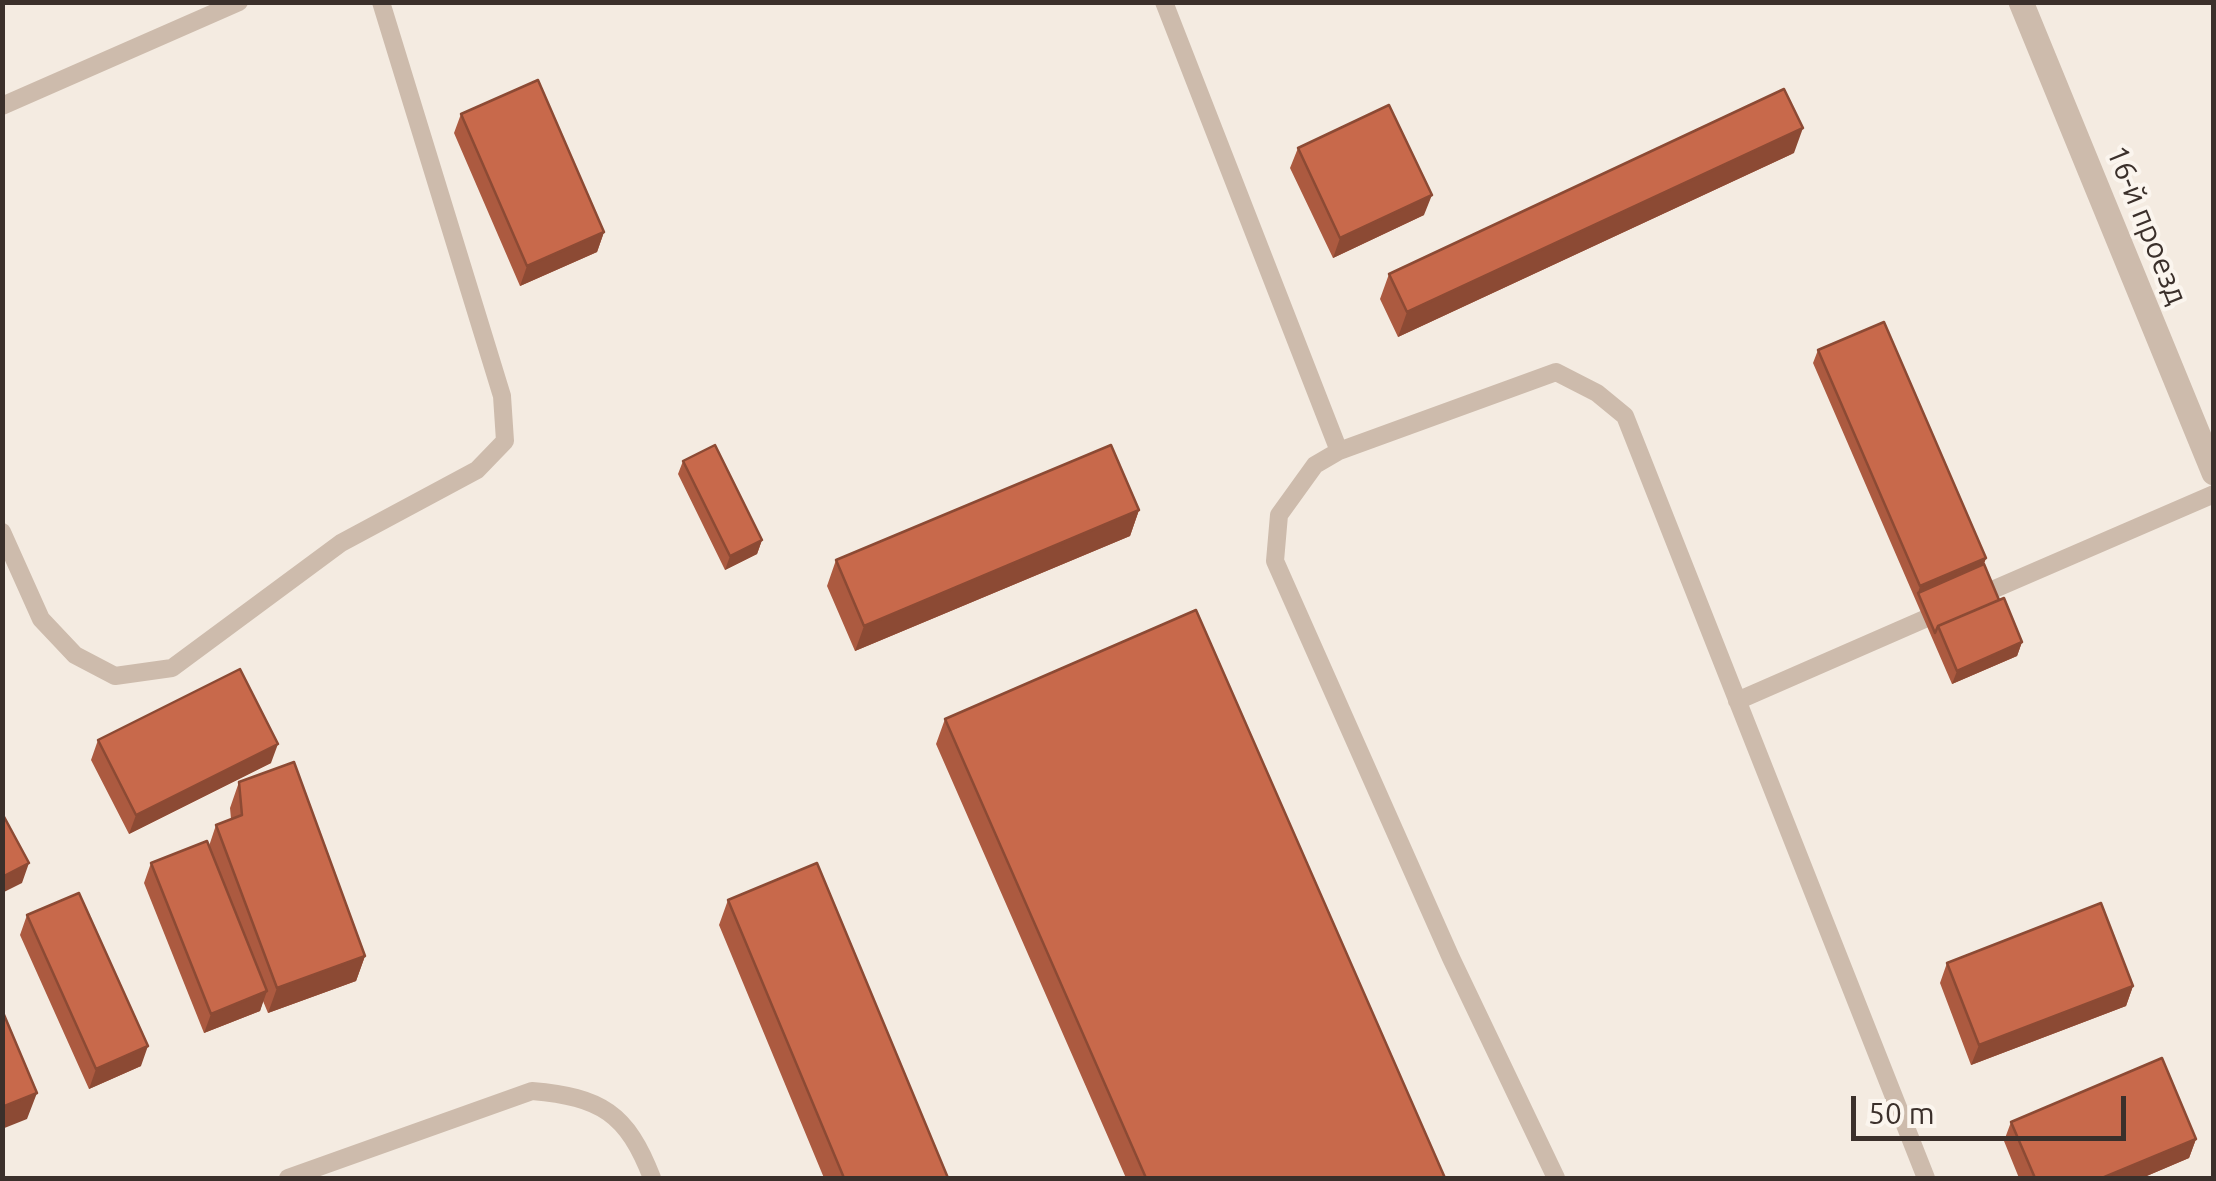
<!DOCTYPE html>
<meta charset="utf-8">
<style>
body{margin:0}
#map{position:relative;width:2216px;height:1181px;overflow:hidden;background:#f4ebe1;font-family:Ubuntu,sans-serif}
canvas{display:block}
.frame{position:absolute;inset:0;border:5px solid #3b302b;pointer-events:none}
.scale{position:absolute;left:1851px;top:1096px;width:275px;height:45px;box-sizing:border-box;border:5px solid #3b302b;border-top:0;padding-left:12px;font-size:30px;line-height:35px;white-space:nowrap;color:#3b302b;-webkit-text-stroke:8px #fbf5ee;paint-order:stroke}
</style>
<div id="map">
<canvas width="2216" height="1181"></canvas>
<div class="frame"></div>
<div class="scale">50 m</div>
</div>
<script>
const context = document.querySelector('canvas').getContext('2d');
context.lineJoin = 'round';
function trace(path, color, width, dash) { context.strokeStyle = color; context.lineWidth = width; context.lineCap = dash ? 'butt' : 'round'; context.setLineDash(dash || []); context.stroke(path); }
function paint(path, color) { context.fillStyle = color; context.fill(path, 'evenodd'); }
function write(font, color, halo, rows, align = 'center') {
  context.font = font + ' Ubuntu,sans-serif'; context.lineWidth = 8; context.setLineDash([]); context.textBaseline = 'middle'; context.strokeStyle = halo; context.fillStyle = color; for (const [text, x, y, turn = 0] of rows) {
    context.save(); context.translate(x, y); context.rotate((+turn || 0) * Math.PI / 180); context.textAlign = isNaN(turn) ? turn : align; if (halo) context.strokeText(text, 0, 0); context.fillText(text, 0, 0); context.restore();
  }
}
trace(new Path2D(`
 M1164,2L1339,451
 M2,106L239,2
 M2,532L41,619L75,655L115,676L172,668L341,543L477,470L505,441L502,396L381,2
 M1976,597L2214,494
 M1737,701L1943,611
 M288,1178L532,1091C601,1097 627,1113 652,1178
 M1556,1178L1451,958L1275,561L1279,515L1315,465L1339,451L1556,372L1597,393L1625,416L1926,1178`), '#cdbbac', 18);
trace(new Path2D(`
 M2021,2L2214,473`), '#cdbbac', 25);
paint(new Path2D(`
 M461,114L604,232L597,252L520,286L454,133Z
 M1298,148L1424,215L1333,258L1290,168Z
 M1794,153L1398,337L1380,299L1389,274Z
 M1818,350L1986,558L1984,564L1999,600L2022,642L2017,656L1952,684L1813,363Z
 M683,461L762,540L757,554L725,570L678,474Z
 M1139,510L1130,536L855,651L827,586L836,560Z
 M945,719L1445,1178H1126L936,744Z
 M98,740L271,763L129,834L91,760Z
 M239,782L365,956L356,981L268,1013L263,1001L260,1011L204,1033L144,883L151,863L209,846L216,825L231,819L230,808Z
 M728,900L948,1178H824L719,925Z
 M27,915L141,1066L89,1089L20,935Z
 M1947,963L2133,986L2126,1006L1971,1065L1940,983Z
 M2011,1122L2196,1139L2189,1158L2142,1178H2019L2004,1141Z`), '#ac5a40');
paint(new Path2D(`
 M1803,128L1794,153L1398,337L1407,312Z
 M1432,195L1424,215L1333,258L1340,238Z
 M604,232L597,252L520,286L527,266Z
 M1139,510L1130,536L855,651L864,626Z
 M762,540L757,554L725,570L730,556Z
 M1986,558L1981,571L1918,593L1920,586Z
 M2022,642L2017,656L1952,684L1957,671Z
 M278,744L271,763L129,834L136,815Z
 M29,863L22,883L2,893V877Z
 M365,956L356,981L268,1013L277,988Z
 M2133,986L2126,1006L1971,1065L1979,1045Z
 M267,991L260,1011L204,1033L211,1014Z
 M148,1046L141,1066L89,1089L96,1069Z
 M37,1093L27,1119L2,1129V1107Z
 M2196,1139L2189,1158L2142,1178H2102Z`), '#8c4a34');
const building = new Path2D(`
 M538,80L604,232L527,266L461,114Z
 M1784,89L1803,128L1407,312L1389,274Z
 M1389,105L1432,195L1340,238L1298,148Z
 M1884,322L1986,558L1920,586L1818,350Z
 M715,445L762,540L730,556L683,461Z
 M1111,445L1139,510L864,626L836,560Z
 M1984,564L1999,600L1938,626L1935,633L1918,593Z
 M2004,598L2022,642L1957,671L1938,626Z
 M1196,610L1445,1178H1146L945,719Z
 M240,669L278,744L136,815L98,740Z
 M294,762L365,956L277,988L216,825L242,815L239,782Z
 M2,813L29,863L2,877Z
 M207,841L267,991L211,1014L151,863Z
 M817,863L948,1178H844L728,900Z
 M79,893L148,1046L96,1069L27,915Z
 M2101,903L2133,986L1979,1045L1947,963Z
 M2,1010L37,1093L2,1107Z
 M2162,1058L2196,1139L2102,1178H2035L2011,1122Z`);
paint(building, '#c8694b');
trace(building, '#8c4a34', 2.5);
write('30px', '#3b302b', '#fbf5ee', [
 ["16-й проезд",2147,225,68]
]);
</script>
